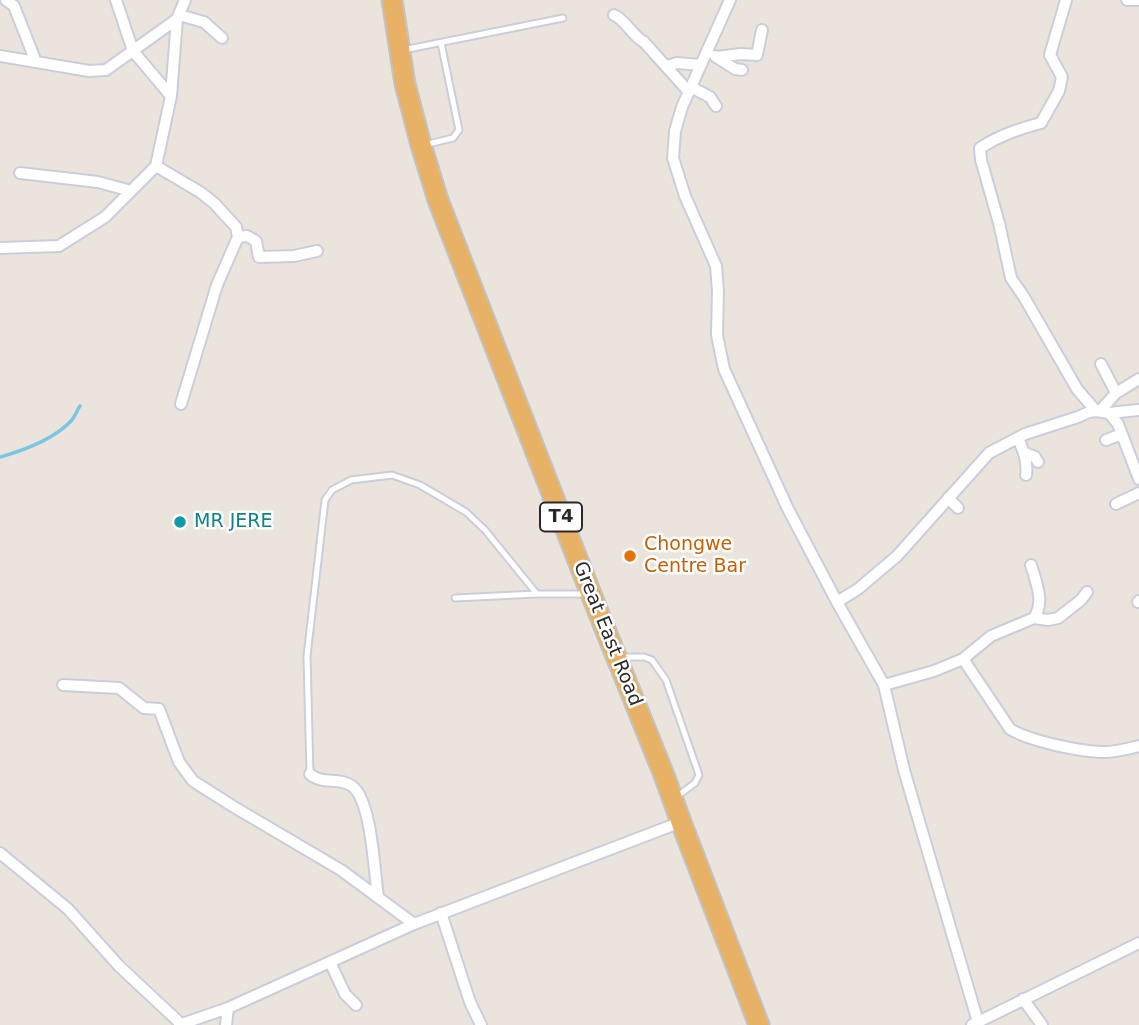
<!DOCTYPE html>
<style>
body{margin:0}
canvas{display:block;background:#eae4dd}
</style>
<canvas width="1139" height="1025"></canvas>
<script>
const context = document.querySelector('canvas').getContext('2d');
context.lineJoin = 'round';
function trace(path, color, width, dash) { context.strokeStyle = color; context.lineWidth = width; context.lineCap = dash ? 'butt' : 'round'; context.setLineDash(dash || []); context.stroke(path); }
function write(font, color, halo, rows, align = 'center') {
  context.font = font + ' "DejaVu Sans",sans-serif'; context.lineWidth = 5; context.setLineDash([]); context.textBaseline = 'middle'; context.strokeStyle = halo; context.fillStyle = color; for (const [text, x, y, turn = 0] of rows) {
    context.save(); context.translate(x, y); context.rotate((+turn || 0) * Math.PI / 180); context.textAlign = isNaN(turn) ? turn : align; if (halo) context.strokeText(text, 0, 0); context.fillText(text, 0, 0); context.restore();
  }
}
trace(new Path2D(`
 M0,457C25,450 53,440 71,421C75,417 77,410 80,406`), '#79c7e3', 3.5);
const service = new Path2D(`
 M403,50L563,18
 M424,145L453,138L459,130L441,43
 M455,598L537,594H588
 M621,657H644L652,660L666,680L699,775L695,783L675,798
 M310,774L307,656L325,500L332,490L351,480L392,475L420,485L466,512L485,530L537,594`);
const minor = new Path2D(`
 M6,0L14,6L36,62
 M116,0L133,51L171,96
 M730,0L682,107L675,131L673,158L685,196L716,266L718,291L717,335L724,369L788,509L837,602L884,685L904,770L978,1022
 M1066,0L1050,55L1062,77L1059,91L1041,123C1019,129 1000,135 980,148L981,160L999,223L1011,278L1024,297L1077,389L1096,411
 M1127,0H1139
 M179,15L204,22L222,38
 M614,15C627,21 631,35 644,42L689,92
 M0,56L89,71L106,70L177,19
 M715,56L735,69L742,70
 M716,57L741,54L757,55L762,30
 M667,66L677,63L701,65
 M691,87L710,97L716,106
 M156,166L200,192L214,203L236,227L238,237L217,285L181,404
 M20,173L98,182L131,191
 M238,237L247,236L256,241L259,257L294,256L317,251
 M0,248L59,246L105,217L156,166L171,96L177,19L185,0
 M1101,364L1116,393
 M1100,411L1116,393L1139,379
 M1109,413L1139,410
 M1018,438C1023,450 1028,461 1026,475
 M1106,440L1122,434
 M1025,453L1035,457L1038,462
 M948,498L958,508
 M1116,504L1139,493
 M1031,565C1036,582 1045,602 1034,618
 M837,602L858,589L897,556L989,453L1025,434L1078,417L1089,412L1096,411L1109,413L1118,424L1139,479
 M1138,602L1139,601
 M963,659L991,636L1034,618L1048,620L1058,618L1081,600L1087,592
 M63,685L119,688L144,708L159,709L179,762L193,781L234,807L341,870L414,924
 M884,685L934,671L963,659L1010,729C1030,741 1077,751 1101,752C1113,753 1127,749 1139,746
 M310,774C321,785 340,777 352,786C372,801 374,871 378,897
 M0,853L68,909L119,966L181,1024
 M441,913L470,1002L481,1025
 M330,962L345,994L356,1005
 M1023,999L1042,1025
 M179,1025L228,1008L414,924L681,822
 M226,1025L228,1008
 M972,1025L1139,943`);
const trunk = new Path2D(`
 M392,0L405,84L421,145L438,200L591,594L664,775L681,822L759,1025`);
trace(service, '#cbceda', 9);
trace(minor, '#cbceda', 14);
trace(trunk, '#c3c3c3', 23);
trace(service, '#fff', 5);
trace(minor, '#fff', 10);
trace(trunk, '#e8b266', 19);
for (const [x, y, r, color] of [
 [180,522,7,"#0f9aa8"],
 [630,556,7,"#e8710a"]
]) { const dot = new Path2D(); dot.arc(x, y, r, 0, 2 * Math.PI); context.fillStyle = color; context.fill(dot); trace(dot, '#fff', 2.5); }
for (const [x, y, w] of [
 [561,517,42]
]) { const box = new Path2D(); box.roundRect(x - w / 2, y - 14.5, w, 29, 5); context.fillStyle = '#fff'; context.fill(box); trace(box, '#292929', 2); }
write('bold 18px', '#292929', null, [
 ["T4",561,517]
]);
write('19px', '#0d838f', '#fff', [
 ["MR JERE",194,522]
], 'left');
write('19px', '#c56008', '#fff', [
 ["Chongwe",644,545],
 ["Centre Bar",644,567]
], 'left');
write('19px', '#292929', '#fff', [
 ["Great East Road",607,634,68]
]);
</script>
